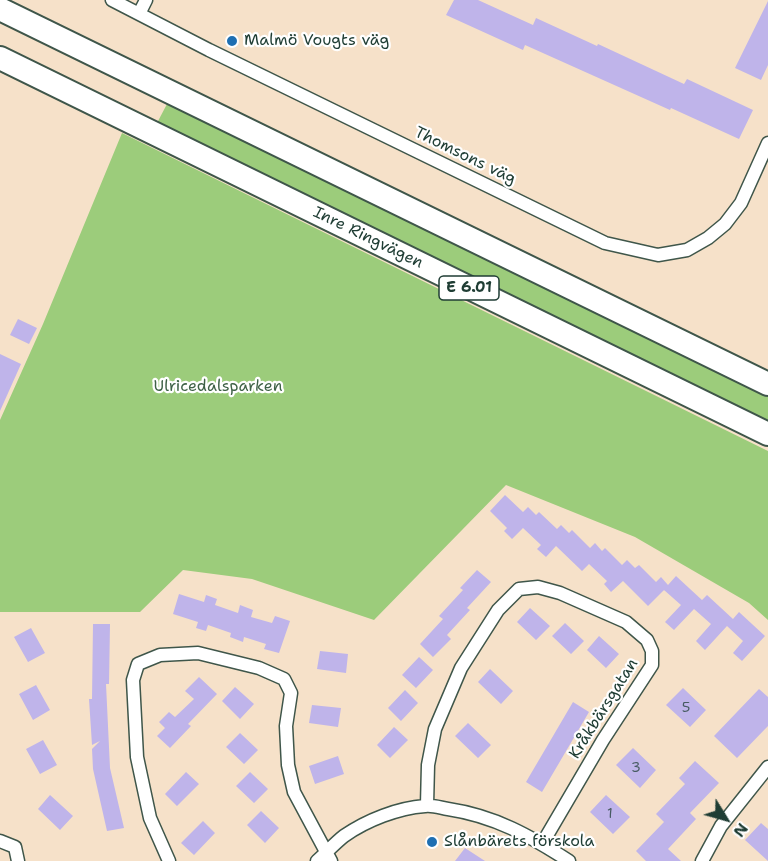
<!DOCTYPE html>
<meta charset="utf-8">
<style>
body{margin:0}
#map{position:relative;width:768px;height:861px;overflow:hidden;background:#f6e1c9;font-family:"Shantell Sans",sans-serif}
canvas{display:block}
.north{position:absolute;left:696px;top:789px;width:60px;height:60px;-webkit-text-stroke:4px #fff;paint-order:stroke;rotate:127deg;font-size:16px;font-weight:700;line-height:24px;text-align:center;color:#1f3d34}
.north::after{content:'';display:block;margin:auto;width:21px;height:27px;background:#1f3d34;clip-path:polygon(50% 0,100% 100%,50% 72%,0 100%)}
</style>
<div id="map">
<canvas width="768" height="861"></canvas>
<div class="north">N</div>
</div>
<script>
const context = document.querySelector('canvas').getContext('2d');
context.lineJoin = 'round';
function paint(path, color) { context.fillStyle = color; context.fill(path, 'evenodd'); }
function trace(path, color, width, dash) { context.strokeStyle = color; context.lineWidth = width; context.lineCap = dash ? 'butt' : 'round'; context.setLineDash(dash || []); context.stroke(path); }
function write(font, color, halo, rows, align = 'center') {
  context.font = font + ' "Shantell Sans",sans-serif'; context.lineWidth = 4.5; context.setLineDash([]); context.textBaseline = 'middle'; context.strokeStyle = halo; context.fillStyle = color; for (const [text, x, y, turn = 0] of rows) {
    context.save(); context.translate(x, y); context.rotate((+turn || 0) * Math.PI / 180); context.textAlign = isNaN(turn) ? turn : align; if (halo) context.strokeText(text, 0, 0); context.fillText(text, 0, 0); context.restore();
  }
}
paint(new Path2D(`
 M167,104L768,397V424L397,240L157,123Z
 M122,133L768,451V620L749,603L635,537L506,485L374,620L252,579L183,570L140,612H0V420L43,324Z`), '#9ccc7b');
paint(new Path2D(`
 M454,0H478L533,25L536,18L597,46L598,44L684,84L687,79L753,110L739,139L671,108L670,110L525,45L523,50L446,15Z
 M768,1V65L761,80L735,68Z
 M18,319L37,328L29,344L10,335Z
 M0,354L21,364L0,411Z
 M505,495L523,512L528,507L536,515L539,512L557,529L561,525L569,533L572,530L590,548L595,543L602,551L605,548L622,565L627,560L635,568L639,565L656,582L661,577L668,585L676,576L702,600L707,595L733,619L739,612L765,636L742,661L733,653L743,641L727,626L705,650L696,641L711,624L694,609L674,630L665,622L681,605L664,590L665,589L648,606L623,581L611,592L604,584L607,581L589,564L582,571L556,546L546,557L537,549L541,545L523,528L512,539L504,531L507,528L490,511Z
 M477,570L491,582L467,608L470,610L447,635L451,639L433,657L420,644L443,619L439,616L463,590L460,588Z
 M179,594L204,602L206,595L217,599L215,605L238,613L240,605L253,610L251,617L272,623L275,616L290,621L279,653L264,649L266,644L244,637L243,642L230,637L231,633L208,625L206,631L196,628L198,622L173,614Z
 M530,608L550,626L536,640L517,622Z
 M565,623L584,641L571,654L552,636Z
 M93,624H110L109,684H106L110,768L124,828L107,831L93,769L92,749L100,741L92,745L89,699H92Z
 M31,628L45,653L28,662L14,637Z
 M599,636L619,654L606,668L587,650Z
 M320,651L348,654L346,673L317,669Z
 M419,657L433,670L416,688L402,675Z
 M490,669L513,691L501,704L478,682Z
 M199,677L217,694L188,724L191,726L170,748L157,736L165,728L159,722L169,712L175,717L194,699L185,691Z
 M36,685L50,710L33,720L19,694Z
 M235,687L254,704L240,719L222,701Z
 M683,688L706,710L690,727L666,705Z
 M759,689L768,697V726L737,758L714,736Z
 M405,690L418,703L401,721L388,708Z
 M573,702L589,712L542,792L526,782Z
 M312,705L341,708L338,727L309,723Z
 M468,723L491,745L478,758L455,736Z
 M394,727L408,740L390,758L377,745Z
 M240,733L258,750L244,764L226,747Z
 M43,740L57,765L40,774L26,749Z
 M633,748L656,770L640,788L616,765Z
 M338,756L344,774L315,784L309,766Z
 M695,761L719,783L690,813L696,819L668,849L681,861H646L636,851L664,822L656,814L685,784L679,778Z
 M186,772L199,784L177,806L165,794Z
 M250,772L268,789L254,803L236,786Z
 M50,795L73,816L60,830L38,809Z
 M606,795L630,817L613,834L590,812Z
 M261,811L279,828L265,843L247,825Z
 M203,821L215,833L194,855L181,843Z
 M761,823L768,829V861L745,840Z
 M465,848L485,861H455Z`), '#bfb4ea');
const street = new Path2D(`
 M112,0L209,50L605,243L658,255L687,250L708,238L725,224L741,203L768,143
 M139,14L146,0
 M427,805L428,765L435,729L461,668L498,610L519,589L538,587L560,593L626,622L647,640L652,651V665L603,740L542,844
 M0,841L15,847L18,861
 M169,861L150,818L137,757L133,680L138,664L160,655L198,653L259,668L284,679L291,693L286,726L288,765L294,792L331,861
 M317,861C326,853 335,843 344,836C367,820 398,808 425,806C433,805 441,808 448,809C495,816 530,836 569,861
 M702,861L721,826L768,767`);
const highway = new Path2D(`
 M0,9L768,384
 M0,58L768,434`);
trace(street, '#3f564a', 15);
trace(highway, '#3f564a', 26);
trace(street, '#fff', 12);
trace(highway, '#fff', 22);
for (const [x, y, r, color] of [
 [232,41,6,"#1f6fb2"],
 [432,842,6,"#1f6fb2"]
]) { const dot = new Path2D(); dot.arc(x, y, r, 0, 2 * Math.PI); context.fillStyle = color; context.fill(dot); trace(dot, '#fff', 2); }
write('14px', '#475b62', null, [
 ["5",686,708],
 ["3",636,768],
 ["1",610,814]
]);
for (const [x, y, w] of [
 [469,288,60]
]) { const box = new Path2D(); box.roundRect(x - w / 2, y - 12, w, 24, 4.5); context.fillStyle = '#fff'; context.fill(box); trace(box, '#1f3d34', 1.5); }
write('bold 15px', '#1f3d34', null, [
 ["E 6.01",469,288]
]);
write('16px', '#1f3d34', '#fff', [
 ["Malmö Vougts väg",244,41],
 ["Slånbärets förskola",444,842]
], 'left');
write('16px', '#1f3d34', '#fff', [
 ["Thomsons väg",465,156,26],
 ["Inre Ringvägen",368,238,26],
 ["Kråkbärsgatan",604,709,-58]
]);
write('16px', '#3e6146', '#fff', [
 ["Ulricedalsparken",218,387]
]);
</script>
